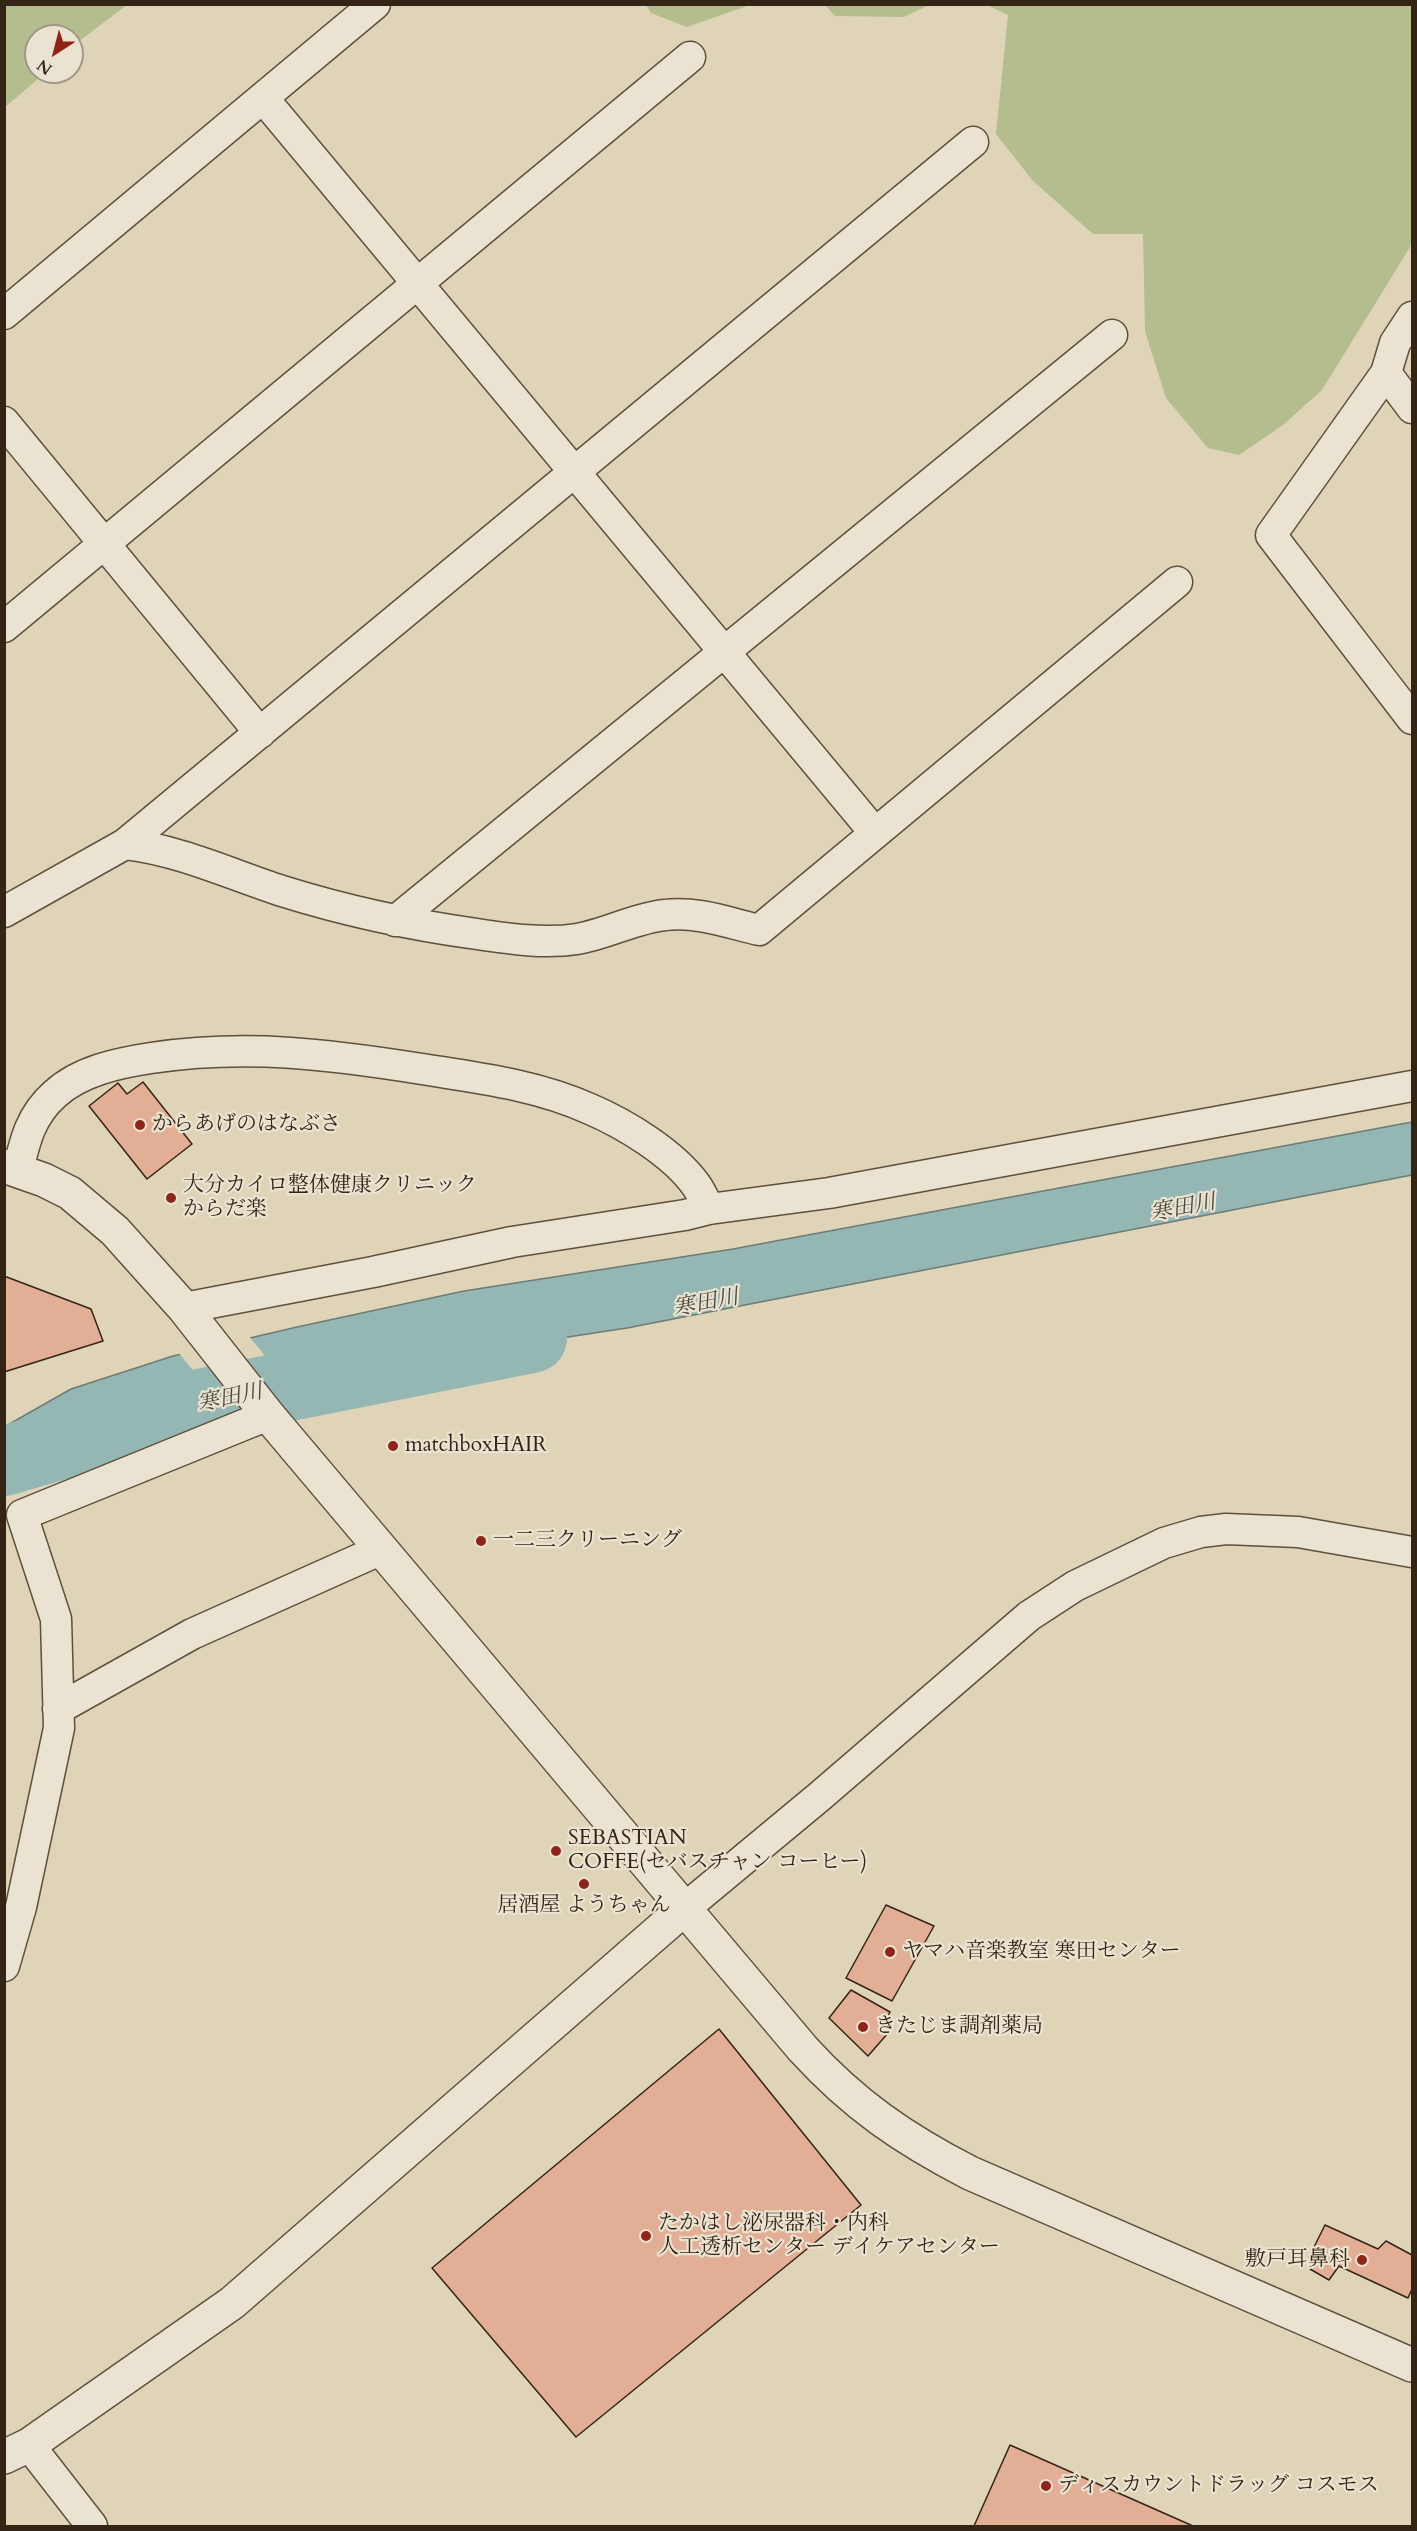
<!DOCTYPE html>
<meta charset="utf-8">
<style>
body{margin:0}
#map{position:relative;width:1417px;height:2531px;overflow:hidden;background:#e0d4b8;font-family:Cardo,serif}
canvas{display:block}
.frame{position:absolute;inset:0;border:6px solid #332415;pointer-events:none}
.north{position:absolute;left:24px;top:24px;width:60px;height:60px;box-sizing:border-box;background:#ebe3d1;border:2px solid #a19786;border-radius:50%;rotate:216deg;font-size:16px;font-weight:700;line-height:24px;text-align:center;color:#332415}
.north::after{content:'';display:block;margin:auto;width:21px;height:27px;background:#8f2418;clip-path:polygon(50% 0,100% 100%,50% 72%,0 100%)}
</style>
<div id="map">
<canvas width="1417" height="2531"></canvas>
<div class="frame"></div>
<div class="north">N</div>
</div>
<script>
const context = document.querySelector('canvas').getContext('2d');
context.lineJoin = 'round';
function paint(path, color) { context.fillStyle = color; context.fill(path, 'evenodd'); }
function trace(path, color, width, dash) { context.strokeStyle = color; context.lineWidth = width; context.lineCap = dash ? 'butt' : 'round'; context.setLineDash(dash || []); context.stroke(path); }
function write(font, color, halo, rows, align = 'center') {
  context.font = font + ' Cardo,"Noto Serif JP",serif'; context.lineWidth = 4.5; context.setLineDash([]); context.textBaseline = 'middle'; context.strokeStyle = halo; context.fillStyle = color; for (const [text, x, y, turn = 0] of rows) {
    context.save(); context.translate(x, y); context.rotate((+turn || 0) * Math.PI / 180); context.textAlign = isNaN(turn) ? turn : align; if (halo) context.strokeText(text, 0, 0); context.fillText(text, 0, 0); context.restore();
  }
}
paint(new Path2D(`
 M5,4H127V5L74,45H72V36H36V72H45L44,74L5,107Z
 M646,5H750L687,27L651,13Z
 M825,5H929L904,17L835,16Z
 M987,5H1412V244L1322,390L1283,425L1239,455L1208,448L1166,398L1145,331L1143,234H1093L1033,181L996,134L1008,15Z`), '#b3bd8e');
const water = new Path2D(`
 M1412,1122V1175L627,1328L292,1379L138,1413L118,1407L66,1417L5,1444L4,1427L71,1389L173,1356L297,1327L464,1291L733,1249Z`);
paint(water, '#94b7b4');
trace(water, '#6d7c74', 1.5);
paint(new Path2D(`
 M248,1335L287,1383L216,1399L178,1352Z`), '#e0d4b8');
trace(new Path2D(`
 M4,1461L199,1404L532,1338`), '#94b7b4', 70);
const building = new Path2D(`
 M143,1082L192,1144L147,1179L89,1106L118,1083L127,1094Z
 M4,1276L91,1309L103,1341L4,1372Z
 M886,1905L934,1926L892,2001L846,1978Z
 M851,1990L890,2012L885,2023L889,2032L868,2056L829,2018Z
 M719,2029L861,2205L576,2437L432,2268Z
 M1325,2225L1378,2249L1386,2241L1412,2255V2289L1408,2298L1339,2266L1329,2280L1310,2269L1315,2262L1309,2257Z
 M1010,2445L1193,2526H974Z`);
paint(building, '#e2ae95');
trace(building, '#332415', 1.5);
const minor = new Path2D(`
 M263,98L875,833
 M4,314L375,4
 M1412,317L1395,343L1386,373L1271,535L1412,719
 M1386,373L1412,408
 M4,422L260,733
 M4,627L690,57
 M125,844C179,850 230,874 282,891C346,911 411,925 477,934C510,939 545,944 577,939C607,934 635,918 665,915C697,911 729,923 759,930L1177,582
 M4,912L125,844L973,142
 M395,921L1112,335
 M18,1170C25,1140 31,1115 55,1094C80,1071 118,1063 151,1058C247,1044 327,1054 422,1069C479,1078 537,1085 590,1109C625,1124 673,1153 696,1185C701,1192 705,1201 709,1209
 M184,1308L373,1272L512,1242L685,1215L709,1209L829,1193L1412,1086
 M58,1709L192,1634L382,1549
 M684,1909L819,1797L1029,1616L1075,1586L1164,1543L1201,1532L1226,1529L1298,1532L1412,1552
 M4,1966L21,1907L59,1728L56,1619L22,1515L268,1415
 M29,2445L92,2526`);
const tertiary = new Path2D(`
 M4,1166L44,1180L70,1193L115,1231L184,1308L268,1415L803,2049C854,2105 904,2139 970,2173L1412,2365
 M4,2457L29,2445L232,2303L684,1909`);
trace(minor, '#5e503e', 33);
trace(tertiary, '#5e503e', 36);
trace(minor, '#ebe3d1', 30);
trace(tertiary, '#ebe3d1', 33);
for (const [x, y, r, color] of [
 [140,1125,6,"#8f2418"],
 [171,1198,6,"#8f2418"],
 [393,1446,6,"#8f2418"],
 [481,1541,6,"#8f2418"],
 [556,1851,6,"#8f2418"],
 [584,1884,6,"#8f2418"],
 [890,1952,6,"#8f2418"],
 [863,2027,6,"#8f2418"],
 [646,2236,6,"#8f2418"],
 [1362,2260,6,"#8f2418"],
 [1046,2486,6,"#8f2418"]
]) { const dot = new Path2D(); dot.arc(x, y, r, 0, 2 * Math.PI); context.fillStyle = color; context.fill(dot); trace(dot, '#ebe3d1', 2); }
write('21px', '#332415', '#ebe3d1', [
 ["からあげのはなぶさ",152,1125],
 ["大分カイロ整体健康クリニック",183,1186],
 ["からだ楽",183,1210],
 ["matchboxHAIR",405,1446],
 ["一二三クリーニング",493,1541],
 ["SEBASTIAN",568,1839],
 ["COFFE(セバスチャン コーヒー)",568,1863],
 ["居酒屋 ようちゃん",584,1906,"center"],
 ["ヤマハ音楽教室 寒田センター",902,1952],
 ["きたじま調剤薬局",875,2027],
 ["たかはし泌尿器科・内科",658,2224],
 ["人工透析センター デイケアセンター",658,2248],
 ["敷戸耳鼻科",1350,2260,"right"],
 ["ディスカウントドラッグ コスモス",1058,2486]
], 'left');
write('italic 22px', '#4b493d', '#ebe3d1', [
 ["寒田川",1183,1209,-11],
 ["寒田川",706,1304,-11],
 ["寒田川",230,1399,-12]
]);
</script>
